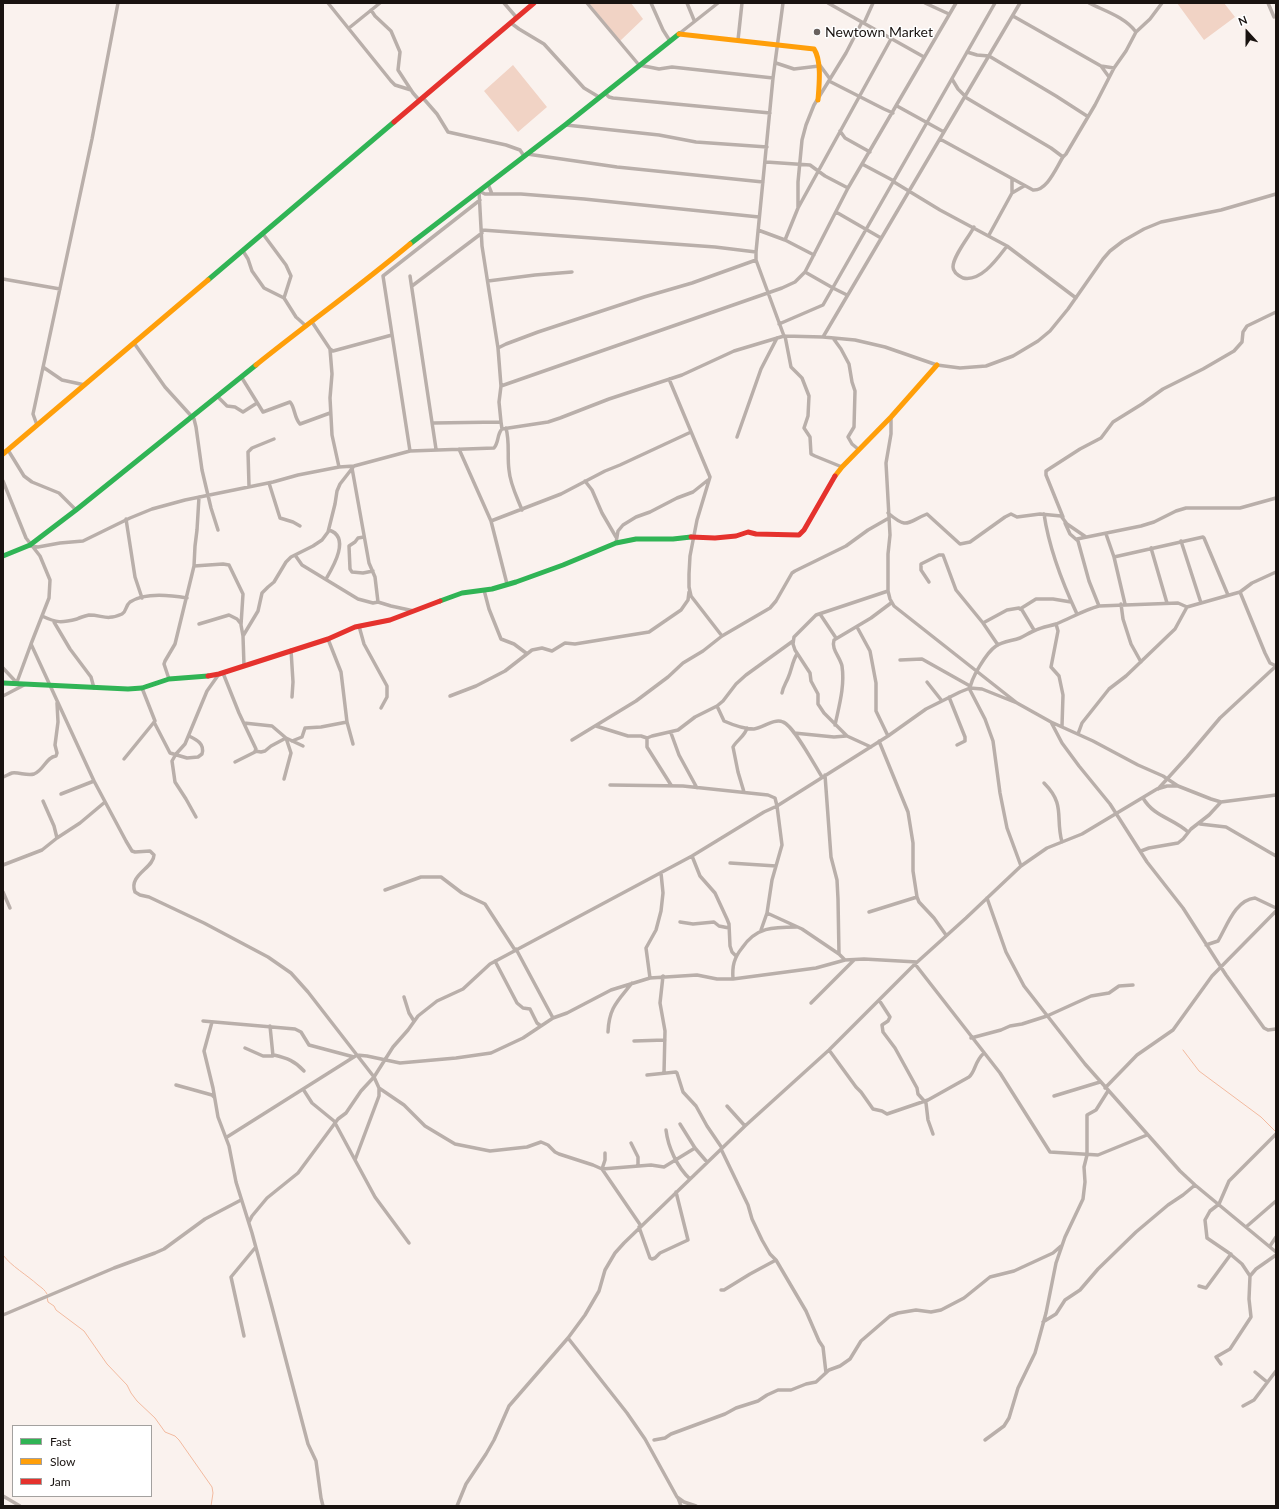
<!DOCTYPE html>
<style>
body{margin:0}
#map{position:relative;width:1279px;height:1509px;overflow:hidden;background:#faf2ee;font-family:Lato,sans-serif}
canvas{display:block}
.frame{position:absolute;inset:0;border:4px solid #191310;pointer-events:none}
.legend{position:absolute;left:12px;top:1425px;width:140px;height:72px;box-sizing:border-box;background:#fff;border:1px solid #a3a19f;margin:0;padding:5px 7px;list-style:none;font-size:12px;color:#191310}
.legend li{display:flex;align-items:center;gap:8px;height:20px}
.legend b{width:20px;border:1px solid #a3a19f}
.north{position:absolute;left:1227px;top:12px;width:40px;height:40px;-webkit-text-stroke:3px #fff;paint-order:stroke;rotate:339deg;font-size:11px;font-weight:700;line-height:16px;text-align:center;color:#191310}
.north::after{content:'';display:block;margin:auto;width:14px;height:18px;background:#191310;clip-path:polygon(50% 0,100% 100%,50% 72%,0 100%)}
</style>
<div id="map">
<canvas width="1279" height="1509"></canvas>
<div class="frame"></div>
<ul class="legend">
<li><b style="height:5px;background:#30b455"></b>Fast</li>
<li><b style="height:5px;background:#ff9f0a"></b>Slow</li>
<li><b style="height:5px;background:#e5322d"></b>Jam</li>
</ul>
<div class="north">N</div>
</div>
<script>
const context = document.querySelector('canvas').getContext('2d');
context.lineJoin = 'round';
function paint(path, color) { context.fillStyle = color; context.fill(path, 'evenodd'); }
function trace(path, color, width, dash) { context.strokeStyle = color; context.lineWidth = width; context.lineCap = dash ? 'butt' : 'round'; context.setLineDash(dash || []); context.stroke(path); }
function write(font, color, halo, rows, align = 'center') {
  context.font = font + ' Lato,sans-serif'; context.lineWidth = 3; context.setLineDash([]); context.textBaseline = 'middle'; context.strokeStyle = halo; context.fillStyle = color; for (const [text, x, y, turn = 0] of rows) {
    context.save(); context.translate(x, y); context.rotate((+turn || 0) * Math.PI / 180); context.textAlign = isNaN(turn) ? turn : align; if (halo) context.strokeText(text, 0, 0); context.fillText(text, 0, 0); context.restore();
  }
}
paint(new Path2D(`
 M589,3H631L643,19L620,41Z
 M1177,3H1224L1235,17L1204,40Z
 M513,65L547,107L518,132L484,91Z`), '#f1d3c5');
trace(new Path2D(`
 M1183,1050L1199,1071L1261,1117L1275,1131
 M3,1255C11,1266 27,1275 38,1285C42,1288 45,1290 47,1294
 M47,1297L48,1302L54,1306L56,1310L84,1331L107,1364L127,1385L131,1393L137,1401L155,1418L165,1432L175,1436L179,1440L212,1487L213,1493L211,1506`), '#f2ba9f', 1);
trace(new Path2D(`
 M328,3L391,81L395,85L411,90
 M504,3L517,18
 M587,3L639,65L659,69L672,67L773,78
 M651,3L663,30L670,41
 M687,3L694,20
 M783,3L773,78L756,252V260L784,336L823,337L855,340L885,347L937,365L960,368L986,366L1013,356L1038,341L1050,331L1068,309L1103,259L1110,251L1123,241L1144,229L1161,222L1221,210L1276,194
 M828,3L924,57
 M925,3L949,14
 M1089,3C1105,11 1125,17 1136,32
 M1268,3L1274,17
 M371,10L375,16L391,31L400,52L398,70L413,93L420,101
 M1013,16L1101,66L1109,77
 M511,23L519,29L544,44L584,88L599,97
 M864,23L873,3
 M349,28L380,3
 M680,33L718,3
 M738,40L742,3
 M967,52L977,55L989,56L1056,96L1087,116
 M776,63L794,69L819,66
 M819,64L830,79
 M1101,66L1114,68
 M952,79L958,89L965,96
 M829,81L884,109L893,113
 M605,93L609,97L613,98L770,113
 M423,98L437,114L448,132L506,145L520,150L524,156
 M897,106L944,132
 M566,125L659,135L696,142L767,147
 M840,131L845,138L870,152
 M940,139L1033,190C1047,191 1056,168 1063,157L1051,148L965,97
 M527,154L617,167L763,182
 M1063,157L1066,154L1095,105L1114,68L1126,51L1136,32L1150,19L1162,3
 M766,162L810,165L825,176L848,188
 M862,164L894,181
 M894,182L940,210L1007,246L1076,298
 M488,184L492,194
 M479,191L485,194H521L584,199L759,217
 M479,191L482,246L498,348L501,386L499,402L501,422
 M1012,193V179
 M798,207V182L802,140L806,125L814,105L846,53L862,22
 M836,212L881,238
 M974,227C969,237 953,256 953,267C953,272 959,276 963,278C981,282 997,259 1007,246
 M482,230L715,247L756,252
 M758,230L785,240L814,255
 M263,234L286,265L291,276L284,298
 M989,235L1012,193L1024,186
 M785,240L798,208L891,39
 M243,251L248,259L252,271L264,288L284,298L296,317L306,326
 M805,272L833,288
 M410,276L436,449
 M3,279L60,289
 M488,281L535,275L572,272
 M412,286L482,233
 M833,288L847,295
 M312,322L330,349L333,351L392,335
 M779,324L823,305L995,3
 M785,336L791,367L802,378L809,396L808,416L804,428L810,437L811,454L815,456L842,467
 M823,337L1020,3
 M833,338L841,349L849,364L852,382L855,391L854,427L848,437L852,444L858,449
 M134,343L165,387L194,419L196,427L202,470L211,508L218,530
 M498,348L506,344L538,332L644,297L692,283L756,260
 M330,349L332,374L330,398L332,435L339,467
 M43,367L62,380L85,385
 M242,378L263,412L290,402C295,407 294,418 300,424L330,413
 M669,379L710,477L697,520L690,556L689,574V587L691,596L722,636
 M501,386L782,288L795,282L805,272L848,188L956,3
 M218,397L227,406L235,407L243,412L257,403
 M891,417V434L886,463L890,535L888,554V591L890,599L894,606L1017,703L1051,722L1093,741L1138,765L1163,776L1178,786L1211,799L1221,802L1276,795
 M37,425L33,414L92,139L118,3
 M506,428C510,443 507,456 509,470C510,484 517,497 522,510
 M502,429L548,422L560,418L609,399L682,375L734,351L784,336
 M737,437L761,369L777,338
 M459,449L491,521L507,584
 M8,450L24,476L32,482L59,493L76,510
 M410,451L383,276L480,200
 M352,468L369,563L375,577L378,602
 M3,481L26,538L40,556L50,580L49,598L31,644L94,781L126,841L132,851L135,852L150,851L154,855C154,868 128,875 135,892L140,895L149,897L204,923L268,957L291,973L308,992L374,1077L379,1088V1096L355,1160L375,1197L409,1243
 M585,481L592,490L602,513L616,537
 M269,483L280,518L293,522L300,526
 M249,486L248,452L252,448L274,439
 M888,513C908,530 907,522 927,514L960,544L970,542L1005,517L1011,514L1017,517L1040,514L1061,516L1067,524L1086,537
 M1044,514C1049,548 1062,582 1077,614
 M1063,517L1046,475V471L1049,469L1080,449L1101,438L1113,422L1142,404L1163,389L1203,369L1234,351L1242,342L1243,332L1247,326L1276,312
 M126,519L135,577L142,598
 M491,521L561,494L605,471L620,465L691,432
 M1065,523L1070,534L1078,541L1089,581L1099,606
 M1106,534L1114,557L1125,604
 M364,537L358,538L355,542L349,546L350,569L352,572L363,573L373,571
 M1077,539L1141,526L1154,522L1176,511L1186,508H1240L1276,498
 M1181,541L1201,603
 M616,543L618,531L623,525L636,517L650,512L677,498L693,492L708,480
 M30,546L38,547L60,543L83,541L130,518L152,509L185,500L273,482L298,475L339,467L354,466L410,451L494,448C499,442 497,434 502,429L501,422L433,423
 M1151,548L1167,603
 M295,555L302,565L358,599L373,603L378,602L391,606L414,611
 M1114,557L1203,537L1204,538L1228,595
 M194,566L223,564L229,565L243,594L241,625L243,636
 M326,579C333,567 351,537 329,530
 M929,582L921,570V564L939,555H943L956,590L983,623L998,645
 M484,590L489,609L501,639L514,644L526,653
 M1240,592L1252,583L1276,572
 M1121,604L1123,619L1131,644L1141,662
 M1020,609L1036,599H1053L1071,602
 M820,614L836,638
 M42,616C57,623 61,623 77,619C81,617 85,616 89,615C103,615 106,621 122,614C127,611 125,606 130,602C145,592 170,595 187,598
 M54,622L70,649L91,677L94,688
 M983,623L1007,610L1019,608L1022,610L1034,630
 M199,624L229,615L237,619L241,624
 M1056,624L1058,631L1051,667L1059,676L1063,695L1062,726
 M359,626L364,644L387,686V697L381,708
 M857,627L870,651L876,683V711L888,736
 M328,639L341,672L347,722L353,744
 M291,650L293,682L292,697
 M900,660L922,659L970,686
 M244,666L243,636L258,611L262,593L268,587L274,582L286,562L291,557L313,546L322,540L328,532L335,504L337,491L340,484L354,466
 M3,668L17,683
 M223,673L239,713L256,749L255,752L235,762
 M169,679L164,664L165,661L175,644L194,566L195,546L197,530L199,497
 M17,682L31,644
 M927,682L942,701
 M782,693C783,687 786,683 788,678C792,669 792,662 797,654
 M3,696L26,684
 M450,696L476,686L505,671L532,650L542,648L552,651L565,643L575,644L649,632L681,610L688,600L689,592
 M949,697L965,737V741L957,745
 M717,706L724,721C733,725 744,729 754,729C763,728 774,718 783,722C794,726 815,766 822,777
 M154,722L170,753L187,758L198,757L202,754C205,744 197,740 189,736
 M1051,722L1062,743L1079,766L1110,804L1147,862L1183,908L1226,975L1264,1028L1268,1030L1276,1029
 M244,723L272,726L286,738L303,746
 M835,725C839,706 845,686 842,666C840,657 831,649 834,640L871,618L891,603
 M596,726L628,736H641L647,738L652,736L678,730L695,717L717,706L723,701L736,684L746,675L793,641
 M671,733L679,755L697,788
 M794,733L834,737L846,736
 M1078,734L1082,723L1109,689L1126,676L1175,629L1187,607
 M647,738V747L671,785
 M572,740L636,701L668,677L683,663L703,651L722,636L770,608L776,601L792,573L795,571L846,546L868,530L889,518
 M292,741L302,737L305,728L321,727L347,722
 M879,741L908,812L913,843V871L917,897L919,902L934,918L946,935
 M871,747L847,736L824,713L818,704V694L811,681L810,673L795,650L793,644L794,637L816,615L888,591
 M255,751L261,752L265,751L271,746L286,738L291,753L284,779
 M124,759L155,721L142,688
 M825,775L831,857L837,880L838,899L839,954L845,960
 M3,777C6,776 9,774 12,773C19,772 27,776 34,774C44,770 46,757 56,756L57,753L55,745L58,722L57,703
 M1044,783C1066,805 1055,817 1062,842
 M610,785L683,786L768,795L775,798L777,806L782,845L772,880L767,913L761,930
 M1158,789L1187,757L1220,718L1276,666
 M744,792L738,772L733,747C737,740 745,736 747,728
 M61,794L94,781
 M1143,798C1154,817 1173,818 1188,832
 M43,801L54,826L57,838
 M196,817L186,799L175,782L172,761L176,754L185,744L207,691L219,674
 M1200,824L1226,827L1276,856
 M1141,851L1149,848L1178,843L1183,839L1191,829L1209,815L1221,802
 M692,856L700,876L715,893L727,919L729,924L730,946L732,952L736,956
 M730,863L776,866
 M3,865L42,850L57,838L80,823L105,802
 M1021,866L1007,828L1000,793L993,741L985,719L970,690C970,679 987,652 996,646C1003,641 1012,641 1020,638C1025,636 1030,632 1036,630C1042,627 1050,626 1056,624C1071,618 1084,610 1099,606L1178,603L1187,607L1240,592L1265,653L1270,663L1276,666
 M385,890L421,877H441L462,893L485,904L515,950
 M3,892L10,908
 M987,898L1006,952L1024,986L1085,1064L1180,1171L1195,1185L1276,1252
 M869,912L917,897
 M767,913L802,929L839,954
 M680,922L693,924L714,922L719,926L729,928
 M1206,945L1218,941C1227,926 1235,900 1255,898L1276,908
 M516,949L553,1018
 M495,961L517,1003L523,1008L530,1009L537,1023L541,1026
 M915,964L1000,1073L1050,1152L1098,1155L1147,1135
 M663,976L660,1003L665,1031L664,1073
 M650,978L646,948L656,930L661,911L663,893L661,873
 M733,979C732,966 734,958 742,948C756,927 773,927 797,927
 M404,997L409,1013L414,1021
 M879,1000L890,1017L888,1021L882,1025L883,1032L895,1048L917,1088L918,1094L926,1103L928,1120L933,1134
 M811,1003L854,960
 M203,1021L295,1029L301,1032L309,1045L354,1057
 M212,1022L204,1051L213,1088L218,1117L229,1146L236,1182L252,1233L272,1307L308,1444L316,1461L321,1498L323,1506
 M608,1032C609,1007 618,1001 632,983
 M971,1038L1001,1030L1010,1026L1022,1024L1047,1016L1091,996L1109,993L1119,986L1133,985
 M634,1041L665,1040
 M245,1048L263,1056H273L270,1026
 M829,1050L856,1087L861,1092L873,1109L882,1111L887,1114L928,1100L969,1077C976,1071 974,1062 984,1053
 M274,1055C287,1058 295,1061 304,1071
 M647,1075L676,1072L677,1073L683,1092L696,1106L707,1126L722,1148
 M176,1085L212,1095L214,1097
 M379,1088L404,1105L425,1126L455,1144L490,1151L527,1147L541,1142L548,1145L555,1152L559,1154L593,1165L602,1169L641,1226
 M1105,1088L1137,1055L1173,1030L1212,976L1276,911
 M303,1089L312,1103L334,1121L355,1160
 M1054,1096L1100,1082
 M727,1106L745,1126
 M680,1124L695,1148L707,1162
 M666,1130C668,1147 677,1167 690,1179
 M227,1137L357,1055L367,1056L400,1063L456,1058L491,1053L523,1038L553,1018L567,1013L611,990L650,978L697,975L717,979H733L816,968L845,960L864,959L917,962
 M631,1143L638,1157V1165
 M721,1149L748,1205L752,1219L762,1240L770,1254L776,1260L806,1311L819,1341L823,1347L826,1373
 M605,1153V1160L602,1169L651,1165L664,1167L695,1148
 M249,1222L252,1216L267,1198L298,1173L338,1119L346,1113L361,1091L374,1077L393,1047L408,1030L418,1016L437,1001L463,989L490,964L692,856L764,812L777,806L888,736L926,709L960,692L970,688L982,689L1017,703
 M639,1227L650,1258L652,1259L655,1258L660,1253L688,1240L676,1192
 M1246,1227L1276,1201
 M1270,1246L1276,1237
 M1250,1276L1256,1269L1276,1255
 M1199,1286L1206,1288L1231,1254
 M721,1290H724L750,1274L776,1260
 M3,1315L114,1268L155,1253L164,1249L205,1219L241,1200
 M1043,1322L1056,1314L1065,1300L1080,1290L1098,1269L1136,1232L1168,1205L1183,1195L1195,1185
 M244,1336L231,1277L255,1248
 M568,1338L627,1413L645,1439L677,1497L684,1502L696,1506
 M1221,1364L1216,1357L1230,1349L1251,1317L1249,1299L1250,1276L1242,1264L1229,1253L1207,1238L1205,1220L1210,1211L1219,1204L1229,1181L1276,1134
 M1255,1372L1267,1382
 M1243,1406L1254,1400L1276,1371
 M654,1440L665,1438L671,1434L725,1414L736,1408L758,1401L767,1395L778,1390H791L806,1384L816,1382L829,1370L840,1366L850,1359L861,1341L890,1316L898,1313L916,1310L931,1312L941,1310L964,1298L990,1277L1014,1271L1053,1253L1061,1246
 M985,1440L1004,1426L1009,1418L1018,1388L1035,1353L1046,1313L1056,1263L1065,1237L1083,1199L1085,1182L1084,1167L1087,1155V1115L1096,1110L1108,1091
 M3,1496L20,1506
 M678,1498L681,1506
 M457,1506L466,1484L486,1454L494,1440L509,1406L568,1338L585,1315L599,1291L605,1270L615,1253L624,1243L745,1126L829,1050L915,964L966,918L1021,866L1047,848L1082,834L1157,789L1167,786H1178`), '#b9afaa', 3.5);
trace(new Path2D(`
 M410,244L565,125L679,34
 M208,280L394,122
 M3,556L30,545L76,510L256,365
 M440,601L462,593L492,589L516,582L563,565L616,543L636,539H673L691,537
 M3,683L128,689L142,688L169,679L208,676`), '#30b455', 5);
trace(new Path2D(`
 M679,34L814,49C822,61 819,86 818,100
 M256,365C307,324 360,286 410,244
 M3,454L208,280
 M835,476L842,467L891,417L937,365`), '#ff9f0a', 5);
trace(new Path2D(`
 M394,122L534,3
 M691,537L715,538L736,536L748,532L756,534L799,535L804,530L835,476
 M208,676L219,674L328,639L355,627L390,620L440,601`), '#e5322d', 5);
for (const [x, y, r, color] of [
 [817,32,4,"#68615e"]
]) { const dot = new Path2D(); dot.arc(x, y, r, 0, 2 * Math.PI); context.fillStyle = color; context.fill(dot); trace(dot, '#fff', 1.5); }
write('14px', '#191310', '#fff', [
 ["Newtown Market",825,32]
], 'left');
</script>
